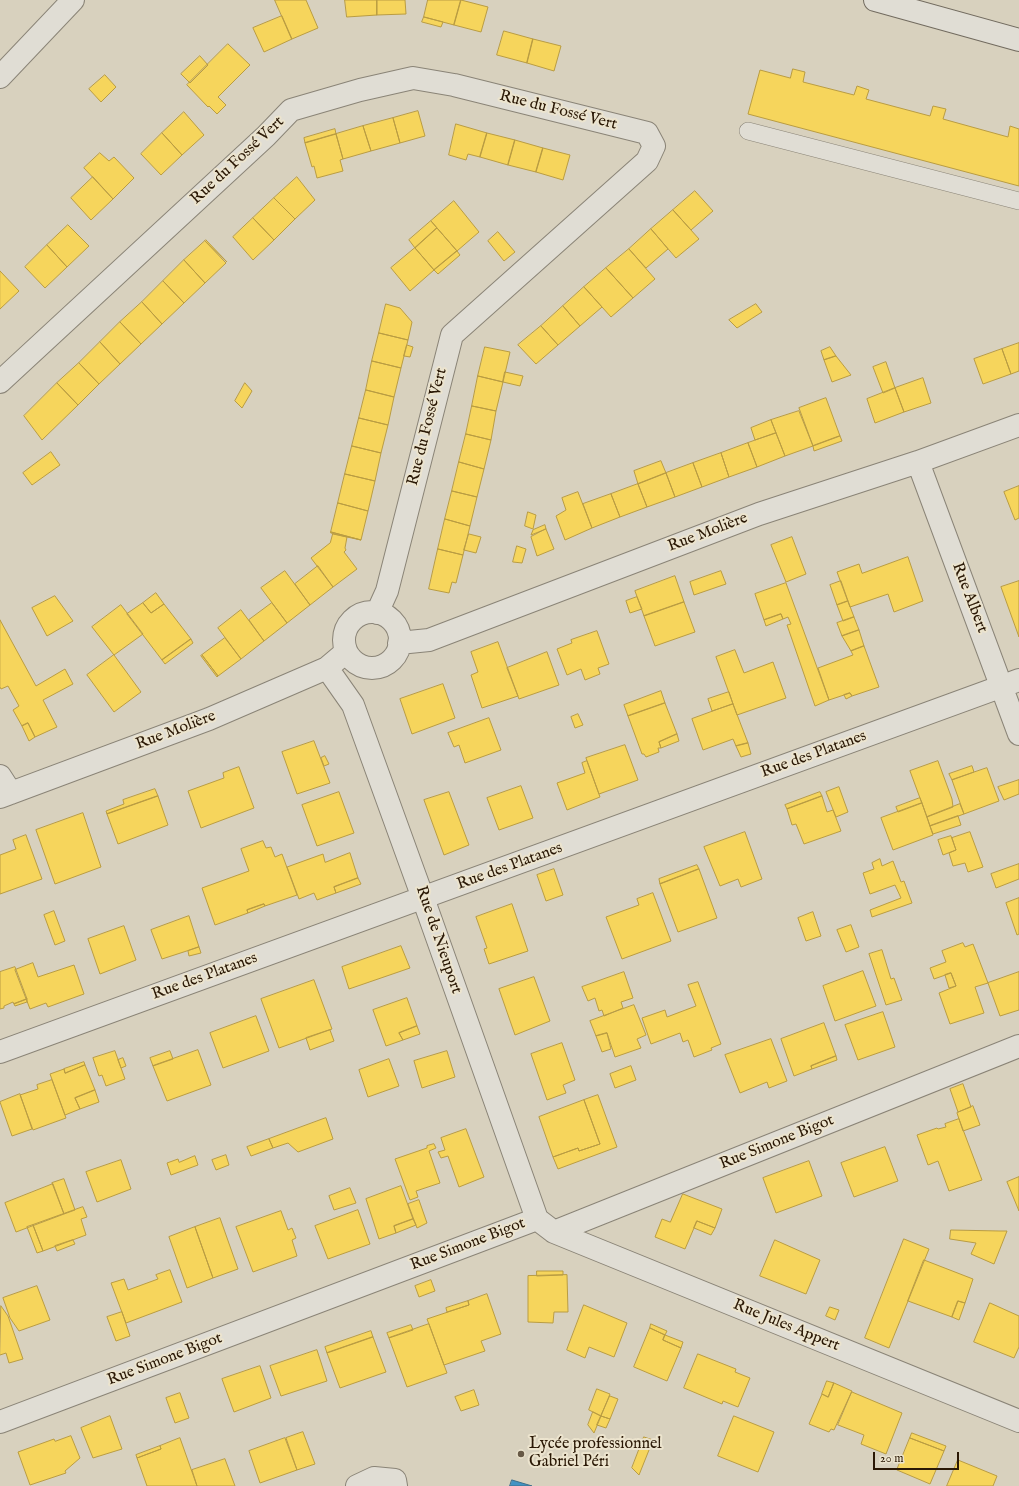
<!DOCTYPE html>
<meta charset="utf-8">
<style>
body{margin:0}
#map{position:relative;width:1019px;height:1486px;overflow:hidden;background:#d8d1be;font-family:"IM FELL English",serif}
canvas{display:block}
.scale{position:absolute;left:873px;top:1452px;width:86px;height:18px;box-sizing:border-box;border:2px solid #2a1805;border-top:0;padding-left:5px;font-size:12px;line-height:14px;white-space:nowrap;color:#2a1805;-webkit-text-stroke:3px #ece4ce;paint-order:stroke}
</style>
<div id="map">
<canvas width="1019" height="1486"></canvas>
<div class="scale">20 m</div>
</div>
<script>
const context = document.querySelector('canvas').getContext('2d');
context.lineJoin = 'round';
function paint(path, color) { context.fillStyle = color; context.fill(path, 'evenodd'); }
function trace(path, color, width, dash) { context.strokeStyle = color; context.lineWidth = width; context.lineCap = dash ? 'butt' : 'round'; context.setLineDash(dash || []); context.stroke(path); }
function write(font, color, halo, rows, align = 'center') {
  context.font = font + ' "IM FELL English",serif'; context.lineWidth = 4; context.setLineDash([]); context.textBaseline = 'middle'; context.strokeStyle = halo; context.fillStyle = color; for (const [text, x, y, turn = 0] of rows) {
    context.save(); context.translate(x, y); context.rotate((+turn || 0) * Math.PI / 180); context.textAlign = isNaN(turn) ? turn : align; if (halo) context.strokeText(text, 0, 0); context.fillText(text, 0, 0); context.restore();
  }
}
const homes = new Path2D(`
 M275,0H306L318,28L292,39Z
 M345,0H377V15L347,17Z
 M377,0H405L406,14L377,15Z
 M428,0H461L454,25L424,17Z
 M461,0L488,7L481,32L454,25Z
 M282,16L292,39L264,52L253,28Z
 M424,17L443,22L441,27L422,22Z
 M504,31L533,39L527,63L497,55Z
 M533,39L561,46L554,71L527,63Z
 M228,44L250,65L218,97L226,105L217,114L209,106L208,107L187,85Z
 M200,56L208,65L190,83L181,74Z
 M793,69L805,72L803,82L854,95L857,86L869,90L866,99L930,116L933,106L946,109L943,119L1008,137L1010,126L1019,129V186L748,114L760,70L790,78Z
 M105,75L116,87L101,102L89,89Z
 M418,111L425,136L400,143L393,118Z
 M184,112L204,135L182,155L162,133Z
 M393,118L400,143L371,151L363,126Z
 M456,124L487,133L480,157L468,154L466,160L449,155Z
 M363,126L371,151L343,159L336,134Z
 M335,129L336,134L305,143L304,138Z
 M162,133L182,155L161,175L141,154Z
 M487,133L515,140L508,165L480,157Z
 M336,134L343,159L340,160L343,171L317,178L314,166L312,167L305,143Z
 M515,140L543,148L536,172L508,165Z
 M543,148L570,155L563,180L536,172Z
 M100,153L109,161L114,157L134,178L113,199L84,168Z
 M93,177L113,199L91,220L71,198Z
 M297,177L315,200L295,219L274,198Z
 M695,191L713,211L691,230L673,210Z
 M274,198L295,219L274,240L253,218Z
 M454,201L479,232L457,251L431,221Z
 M673,210L699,239L676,258L651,229Z
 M253,218L274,240L253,260L233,237Z
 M431,221L437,228L415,248L409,240Z
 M68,225L89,246L67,267L47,245Z
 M437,228L457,251L434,270L415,248Z
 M651,229L668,249L646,268L629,249Z
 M498,232L515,252L504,261L488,241Z
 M206,240L227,262L205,241Z
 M205,241L226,263L205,283L184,260Z
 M47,245L67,267L45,288L25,267Z
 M415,248L434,270L410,291L391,268Z
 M629,249L655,279L633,298L606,268Z
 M457,251L460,255L438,274L434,270Z
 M184,260L205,283L184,303L163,281Z
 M606,268L633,298L611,317L584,287Z
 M0,271L19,291L0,309Z
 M163,281L184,303L162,324L142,302Z
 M584,287L602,307L580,326L563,306Z
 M142,302L162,324L141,344L120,322Z
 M386,304L400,308L412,322L408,340L379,333Z
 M756,304L762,312L737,328L729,320Z
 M563,306L580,326L558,345L541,326Z
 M120,322L141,344L120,364L100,342Z
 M541,326L558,345L536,364L518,345Z
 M379,333L408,340L401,368L372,361Z
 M100,342L120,364L99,384L79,363Z
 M1019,343V371L1011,374L1002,349Z
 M407,345L413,347L410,357L404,356Z
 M485,347L510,352L503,382L478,376Z
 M830,347L836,356L824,360L821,351Z
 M1002,349L1011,374L983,384L974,359Z
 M836,356L851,375L832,382L824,360Z
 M372,361L401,368L394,397L366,390Z
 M886,362L895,388L883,393L873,367Z
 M79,363L99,384L78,405L57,383Z
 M505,372L523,376L520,386L503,382Z
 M478,376L503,382L496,411L472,406Z
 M923,378L931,403L904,412L895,388Z
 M57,383L78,405L42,440L24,416Z
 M245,383L252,391L242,408L235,401Z
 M895,388L904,412L875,423L867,399Z
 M366,390L394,397L388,425L359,418Z
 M826,398L840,436L813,446L799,408Z
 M472,406L496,411L491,440L466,434Z
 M799,411L813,446L785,456L771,420Z
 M359,418L388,425L381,453L352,446Z
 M771,420L776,433L755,440L751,428Z
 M776,433L785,456L757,467L748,443Z
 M466,434L491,440L484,469L459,462Z
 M840,436L842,441L814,451L813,446Z
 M748,443L757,467L729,477L721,453Z
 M352,446L381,453L375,481L345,474Z
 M51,452L60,465L32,485L23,473Z
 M721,453L729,477L702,487L693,463Z
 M661,461L666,473L638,484L634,471Z
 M459,462L484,469L477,497L452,491Z
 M693,463L702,487L675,497L666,473Z
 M666,473L675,497L647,507L638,484Z
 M345,474L375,481L368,511L338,503Z
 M638,484L647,507L620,517L611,494Z
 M1019,486V518L1015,520L1004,492Z
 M452,491L477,497L470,526L445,519Z
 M578,492L592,528L565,540L556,516L566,510L562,498Z
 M611,494L620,517L592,528L583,504Z
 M338,503L368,511L361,540L331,532Z
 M528,512L536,515L533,529L525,526Z
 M445,519L470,526L463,555L438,549Z
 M545,525L546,529L531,535L533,530Z
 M546,529L554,549L537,556L531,537Z
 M331,532L361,540L347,537L331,533Z
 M333,534L347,537L345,548L346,550L344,552L357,569L333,587L311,558L330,543Z
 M469,534L481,537L476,553L464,550Z
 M792,537L806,574L786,582L771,545Z
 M517,546L526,549L522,563L513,562Z
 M438,549L463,555L456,583L452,582L449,593L429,589Z
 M908,557L923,601L894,612L888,594L850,607L837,572L859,564L862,573Z
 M318,566L333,587L310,605L295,584Z
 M285,571L310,605L287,623L261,588Z
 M721,571L726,584L694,595L690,582Z
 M675,576L684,602L644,616L635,591Z
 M841,581L848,601L837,605L830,585Z
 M1019,581V637L1001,587Z
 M786,583L829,700L815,706L787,625L791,624L788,617L783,619L781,614L764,620L755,594Z
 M156,593L164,604L151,613L143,603Z
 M55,596L73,621L47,636L32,608Z
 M637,597L642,609L630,613L626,601Z
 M848,601L854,617L843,621L837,605Z
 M684,602L695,632L655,646L644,616Z
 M143,603L151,613L164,604L191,639L162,660L127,614Z
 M272,603L287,623L264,641L249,620Z
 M121,605L143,634L114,655L92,627Z
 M241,610L264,641L241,659L218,628Z
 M781,614L783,619L766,626L764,620Z
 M854,617L859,630L842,636L837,623Z
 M0,620L36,686L65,669L73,684L43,700L57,727L35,737L28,723L22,726L13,710L19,706L8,686L1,689L0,687Z
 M859,630L864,646L851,651L842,636Z
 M597,631L609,664L598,668L600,674L585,680L581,669L567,675L557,649L572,643L571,640Z
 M225,638L241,659L218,676L202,655Z
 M191,639L193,643L165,664L162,660Z
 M498,642L518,696L482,708L471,675L478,672L471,652Z
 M864,646L879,687L852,696L850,693L829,700L818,668L853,655L851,651Z
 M735,650L744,673L773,662L786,698L737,715L716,657Z
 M547,652L559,685L519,699L507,668Z
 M114,655L141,692L114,712L87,675Z
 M202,655L218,676L217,677L201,656Z
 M443,684L455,718L412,734L400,699Z
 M661,691L665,703L628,716L624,705Z
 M729,692L733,704L712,711L708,699Z
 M850,693L852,696L846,699L844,695Z
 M665,703L677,734L659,742L661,748H658L659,752L646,757L644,754H642L628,716Z
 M733,704L748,743L736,746L733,739L703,750L692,719Z
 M578,714L583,725L575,728L571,717Z
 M489,718L501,750L465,763L459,745L454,747L448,733Z
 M28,723L35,737L29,741L22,726Z
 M677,734L679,741L661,748L659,742Z
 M314,741L330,783L297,794L282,752Z
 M748,743L751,754L741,757L736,746Z
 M625,745L638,780L599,794L586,758Z
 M325,756L329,764L324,766L321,758Z
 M587,761L600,797L567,810L557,783L585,773L582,763Z
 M938,761L952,799L953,807L927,817L910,771Z
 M972,766L974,772L952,780L949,774Z
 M239,767L254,808L201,828L188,791L224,778L223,773Z
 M987,768L999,801L964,814L952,780Z
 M1019,780V794L1004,800L998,787Z
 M521,786L533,818L499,830L487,798Z
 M839,787L848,812L836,817L826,792Z
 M155,789L158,796L107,814L106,811L124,804L123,800Z
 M339,792L354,833L317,846L302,805Z
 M449,792L469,845L444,855L424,800Z
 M820,792L822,796L787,809L785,805Z
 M158,796L168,825L118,844L107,814Z
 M822,796L827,812L833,810L841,831L804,844L796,824L792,825L787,809Z
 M920,798L922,803L898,812L896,807Z
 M922,803L933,835L893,850L881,818Z
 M960,804L964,814L930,826L927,817Z
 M83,813L101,867L55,884L36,830Z
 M958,816L961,825L933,834L930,826Z
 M745,832L762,879L741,887L738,879L720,886L704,847Z
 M970,832L983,867L968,872L965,863L953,866L949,853L956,850L952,838Z
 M26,835L42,879L0,894V855L16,849L13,840Z
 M951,836L956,850L943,855L938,840Z
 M263,841L266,848L271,847L275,857L282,854L297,895L265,906L264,904L247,910L248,913L215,925L202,888L249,871L241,849Z
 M350,853L358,878L334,887L336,893L317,900L314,893L299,899L287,867L323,854L325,862Z
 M880,859L882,866L893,861L901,882L904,881L912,903L872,917L870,910L901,898L895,885L870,894L863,873L874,869L872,863Z
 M1019,864V879L996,888L991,874Z
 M697,865L699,869L660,884L659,879Z
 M554,869L563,895L546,901L537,875Z
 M699,869L717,918L678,932L660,884Z
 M358,878L361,884L336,893L334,887Z
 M653,893L671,941L622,959L606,917L639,905L637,899Z
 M1019,898V934L1017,935L1006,903Z
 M264,904L265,906L248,913L247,910Z
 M512,904L528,951L489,964L484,949L487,948L476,917Z
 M54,911L65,941L55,945L44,915Z
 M813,912L821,936L806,941L798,918Z
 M189,916L199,947L162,959L151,930Z
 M851,925L859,947L846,952L837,930Z
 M124,926L136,960L100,974L88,939Z
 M963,943L965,947L973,944L988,983L975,987L984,1013L950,1024L939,993L956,986L951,973L934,979L930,968L946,962L942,951Z
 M401,946L410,968L349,989L342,967Z
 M199,947L201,953L189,956L188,951Z
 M882,950L891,979L894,978L902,1000L886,1005L869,954Z
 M33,963L38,977L74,965L84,994L48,1007L46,1003L30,1009L15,970Z
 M15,967L27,999L14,1004L13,1002L4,1006V1008L0,1009V972Z
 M863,971L876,1006L835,1021L823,986Z
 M624,972L633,998L621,1002L623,1008L604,1016L602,1010L599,1011L595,998L588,1001L582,987Z
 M1019,972V1010L1000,1016L988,983Z
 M951,973L956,986L949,988L945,975Z
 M534,977L550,1021L515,1035L499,989Z
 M314,980L332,1029L279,1048L261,999Z
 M698,982L721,1044L711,1048L712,1050L694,1057L688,1040L683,1042L680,1033L651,1044L642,1018L665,1010L667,1017L696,1006L688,985Z
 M407,998L417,1026L399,1033L403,1040L386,1046L373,1010Z
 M27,999V1002L15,1006L14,1004Z
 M634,1005L646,1035L637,1039L641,1048L615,1057L607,1033L596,1036L590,1021Z
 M883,1012L895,1047L858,1060L845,1025Z
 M256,1016L269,1051L223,1068L210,1033Z
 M824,1023L836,1056L811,1066L812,1069L794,1076L781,1039Z
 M417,1026L420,1034L403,1040L399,1033Z
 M330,1030L334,1041L310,1050L306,1038Z
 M607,1033L611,1049L602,1052L596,1036Z
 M771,1039L787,1081L769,1088L767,1082L740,1093L725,1055Z
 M562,1043L575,1080L563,1085L566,1093L547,1100L531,1054Z
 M198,1050L211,1085L167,1101L153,1066Z
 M115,1051L125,1079L106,1086L102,1075L99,1076L93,1058Z
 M170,1051L173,1059L153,1066L150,1058Z
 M447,1051L455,1077L422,1088L414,1061Z
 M836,1056L837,1060L812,1069L811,1066Z
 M123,1058L126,1066L121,1068L118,1060Z
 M389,1059L399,1086L368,1097L359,1070Z
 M84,1062L85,1065L65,1073L64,1069Z
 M85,1065L95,1090L75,1098L80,1109L65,1115L50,1074L64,1069L65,1073Z
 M631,1066L636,1080L615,1088L610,1074Z
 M52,1080L66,1118L33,1130L20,1095L38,1089L37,1085Z
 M963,1084L971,1107L958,1112L950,1089Z
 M95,1090L99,1102L80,1109L75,1098Z
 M20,1094L32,1129L12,1136L0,1102Z
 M598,1095L617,1147L558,1169L553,1157L578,1148L579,1151L600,1144L584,1100Z
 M584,1100L600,1144L579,1151L578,1148L553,1157L539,1117Z
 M973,1106L980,1125L963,1131L957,1113Z
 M326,1118L333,1139L298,1152L288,1143L273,1148L269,1139Z
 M959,1119L982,1180L949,1191L938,1161L928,1165L917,1135L937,1128L938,1129L946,1127L945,1124Z
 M466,1129L484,1177L459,1187L448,1156L441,1158L438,1152L445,1150L441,1138Z
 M269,1139L273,1148L251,1156L247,1147Z
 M434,1144L436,1148L429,1151L440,1183L416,1191L418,1197L410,1200L395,1159L427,1148V1146Z
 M885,1147L898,1181L854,1197L841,1163Z
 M226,1155L229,1165L216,1170L212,1160Z
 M195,1156L198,1165L171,1175L167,1163L178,1159L179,1162Z
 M121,1160L131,1189L97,1202L86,1172Z
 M809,1161L822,1196L776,1213L763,1178Z
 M1019,1177V1211L1007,1182Z
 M64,1179L75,1210L64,1214L52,1183Z
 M53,1184L64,1214L16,1232L5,1203Z
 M401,1186L413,1219L394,1226L396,1233L379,1239L366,1199Z
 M350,1188L356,1203L334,1210L329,1196Z
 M683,1194L722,1209L715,1228L697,1221L685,1249L655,1237L662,1219L670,1222Z
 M419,1200L427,1223L417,1228L408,1204Z
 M83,1207L87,1217L81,1219L86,1235L43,1251L33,1225Z
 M358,1210L370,1244L328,1259L315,1226Z
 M281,1211L288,1230L292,1228L296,1238L292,1240L297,1256L253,1272L236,1227Z
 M220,1218L238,1269L213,1278L195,1227Z
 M413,1219L416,1225L396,1233L394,1226Z
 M697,1221L715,1228L711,1235L694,1228Z
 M33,1225L43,1251L37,1253L27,1227Z
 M195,1227L213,1278L187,1288L169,1237Z
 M951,1230L1000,1231H1007L994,1264L971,1254L976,1243L950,1239Z
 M904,1239L929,1249L889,1348L865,1338Z
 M73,1240L75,1244L57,1251L55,1246Z
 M775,1240L820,1260L806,1294L760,1276Z
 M924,1260L973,1279L965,1303L958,1301L952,1317L908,1301Z
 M170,1270L182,1302L126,1323L111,1283L124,1279L128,1290L158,1279L156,1275Z
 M537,1271H563V1275L537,1276Z
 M567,1275L568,1312H554L553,1323L528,1322V1276Z
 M431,1280L435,1291L419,1297L415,1286Z
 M37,1286L50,1320L19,1331L10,1318L3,1298Z
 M487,1294L501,1334L481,1341L485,1351L444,1365L427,1319L469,1305L468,1301Z
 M468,1301L469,1305L447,1312L446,1308Z
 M958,1301L965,1303L959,1320L952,1317Z
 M990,1303L1019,1316V1347L1014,1358L974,1342Z
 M584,1305L627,1323L614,1357L589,1347L585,1358L567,1350Z
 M1,1306L8,1316L23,1359L9,1363L6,1353L0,1355Z
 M830,1307L839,1310L835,1320L826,1316Z
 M122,1312L130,1336L116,1341L107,1317Z
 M429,1324L447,1373L407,1387L389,1338Z
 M651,1324L667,1331L665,1335L650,1328Z
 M411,1325L413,1330L389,1338L387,1333Z
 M650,1328L665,1335L663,1340L681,1348L667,1381L634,1367Z
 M371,1331L373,1337L327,1353L325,1347Z
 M665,1335L683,1342L681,1348L663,1340Z
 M373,1337L386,1372L340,1388L327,1353Z
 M317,1350L327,1381L281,1396L270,1366Z
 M698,1354L736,1369L735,1372L750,1378L738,1407L723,1401L722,1404L684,1388Z
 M260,1366L271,1398L234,1412L222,1379Z
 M827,1381L834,1383L828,1397L822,1394Z
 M834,1383L852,1391L834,1430L831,1429L829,1432L809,1424L822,1394L828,1397Z
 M597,1389L610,1394L601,1416L589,1410Z
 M474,1390L479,1405L461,1411L455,1397Z
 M852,1392L902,1413L886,1454L861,1444L864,1435L838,1425Z
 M180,1393L189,1418L175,1423L166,1398Z
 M610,1396L618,1399L610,1419L601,1416Z
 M593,1412L601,1416L594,1433L588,1425Z
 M110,1416L122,1449L93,1458L81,1428Z
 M601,1416L610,1419L606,1428L597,1425Z
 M734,1416L774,1432L758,1472L718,1456Z
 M303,1432L315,1464L297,1470L286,1438Z
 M912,1433L946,1446L944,1451L910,1438Z
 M71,1436L80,1458L65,1471L66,1473L30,1485L18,1452L54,1439L55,1441Z
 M644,1437L653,1440L639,1475L632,1468Z
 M180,1438L197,1486H147L137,1458L161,1449L160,1446Z
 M285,1438L297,1470L260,1483L249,1451Z
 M910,1438L944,1451L930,1484L897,1470Z
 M160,1446L161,1449L137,1458L136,1455Z
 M225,1459L235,1486H197L192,1470Z
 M958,1460L997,1476L993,1486H947Z`);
paint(homes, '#f6d55c');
trace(homes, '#b99c42', 1);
const schools = new Path2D(`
 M512,1480L532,1486H510Z`);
paint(schools, '#4393c3');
trace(schools, '#3c6e8a', 1);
const lane = new Path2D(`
 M748,131L1019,201`);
const street = new Path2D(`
 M0,77L73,0
 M0,382L266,136L291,110L360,90L413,78L454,85L647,133L654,146L647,161L452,335L387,591L377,613
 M918,462L1019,734
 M344 640a28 28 0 1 1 56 0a28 28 0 1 1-56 0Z
 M399,643L429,640L759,514L918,462L1019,425
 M327,668L353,705L423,898L537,1219
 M0,776L11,793
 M0,797L209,719L327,668L346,652
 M0,1052L1019,680
 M537,1219L554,1232L1019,1421
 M554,1232L1019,1046
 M0,1422L537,1219
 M357,1486L374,1478L395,1480L396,1486`);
const secondary = new Path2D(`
 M875,0L1019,40`);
trace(lane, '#8a8477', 18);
trace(street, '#8a8477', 24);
trace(secondary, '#726b5f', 24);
trace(lane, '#e0ddd4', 17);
trace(street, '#e0ddd4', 22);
trace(secondary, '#e0ddd4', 22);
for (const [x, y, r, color] of [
 [521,1454,4,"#675946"]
]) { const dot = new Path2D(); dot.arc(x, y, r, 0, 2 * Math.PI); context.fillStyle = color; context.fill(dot); trace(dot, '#ece4ce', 1.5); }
write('16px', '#2a1805', '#ece4ce', [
 ["Rue du Fossé Vert",558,111,14],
 ["Rue du Fossé Vert",238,161,-43],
 ["Rue du Fossé Vert",428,427,-76],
 ["Rue Molière",708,533,-21],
 ["Rue Albert",969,598,69],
 ["Rue Molière",176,731,-21],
 ["Rue des Platanes",814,755,-20],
 ["Rue des Platanes",510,867,-20],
 ["Rue de Nieuport",438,940,71],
 ["Rue des Platanes",205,977,-20],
 ["Rue Simone Bigot",777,1143,-22],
 ["Rue Simone Bigot",468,1245,-21],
 ["Rue Jules Appert",786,1326,22],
 ["Rue Simone Bigot",165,1360,-21]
]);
write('16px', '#2a1805', '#ece4ce', [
 ["Lycée professionnel",529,1445],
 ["Gabriel Péri",529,1463]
], 'left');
</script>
